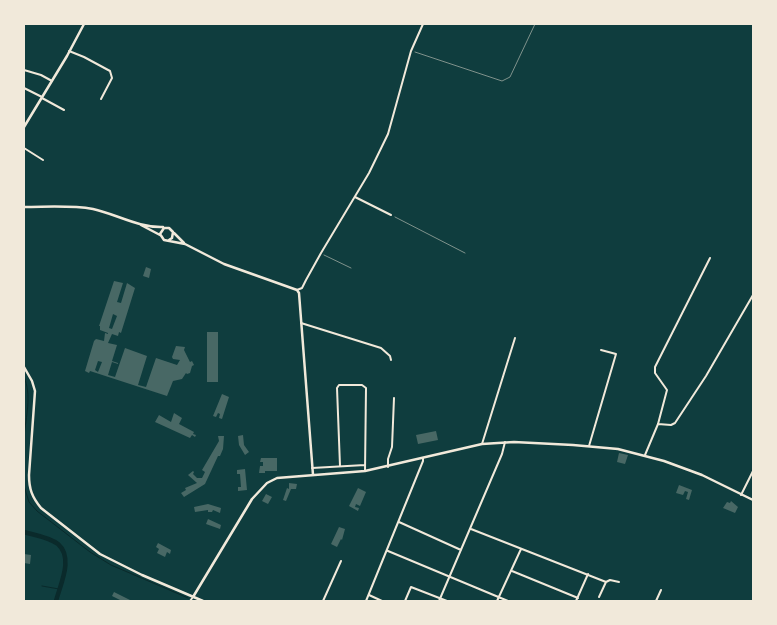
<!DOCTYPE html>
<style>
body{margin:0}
#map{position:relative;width:777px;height:625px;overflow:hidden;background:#0f3d3e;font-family:Ubuntu,sans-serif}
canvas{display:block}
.frame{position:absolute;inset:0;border:25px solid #f1e9da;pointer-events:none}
</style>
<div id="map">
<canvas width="777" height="625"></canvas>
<div class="frame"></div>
</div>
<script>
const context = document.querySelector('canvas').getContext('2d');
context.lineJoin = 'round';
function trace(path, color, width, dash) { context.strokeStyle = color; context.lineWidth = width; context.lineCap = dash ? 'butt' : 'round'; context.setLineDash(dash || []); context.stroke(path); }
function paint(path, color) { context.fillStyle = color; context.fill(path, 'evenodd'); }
trace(new Path2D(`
 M24,377C32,395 26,417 24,436
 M24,479V486L29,502L37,511L90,552L111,565L188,598
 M42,586L59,589`), '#0a2a2b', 1);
trace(new Path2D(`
 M24,532C34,535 49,537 58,544C74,558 60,585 56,601`), '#0a2a2b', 4.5);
paint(new Path2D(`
 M146,267L151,269L149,278L143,276Z
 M114,281L123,283L117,302L121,303L127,283L135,288L121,333L119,332L118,336L112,334L108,343L117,345L112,361L118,363V364L112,362L108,375L115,377L125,348L147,356L138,385L146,387L156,358L177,365L180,360L173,359L172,357L176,346L185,347L184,350L190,362L192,361L194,365L192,366L190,373L187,374L186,373L182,379L173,381L167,396L90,371L89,373L85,371L94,341L96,339L104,341L105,333L108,334V333L100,330V326H99ZM113,314L117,316L112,329L109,328ZM98,361L102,362L98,372L95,370Z
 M207,332H218V382H207Z
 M222,394L229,397L222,419L219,418L220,414L218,413L216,417L213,416Z
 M174,413L182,418L179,424L194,432L193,434L196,435L195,437L192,435L190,438L155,422L159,415L171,422Z
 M436,431L438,440L418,444L416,435Z
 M243,435L244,445L249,452L245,455L239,445L238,436Z
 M218,436H224L223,449L220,456H218L205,484L184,497L181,493L186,490L185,488L197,483L188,475L193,471L194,472L193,474L197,478H202L205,472L202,470L219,441Z
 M619,453L628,455L625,464L617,462Z
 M261,458H277V471H265V473H259L260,466H263V462H260Z
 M245,469L247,490L238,491V487H241L240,474H237V470Z
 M289,483L297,484L296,489H291L286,501L283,500L287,488L289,489Z
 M679,485L692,490L689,500L686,499L688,492L685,491L683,495L676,493Z
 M358,488L366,492L360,506L356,504L355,507L359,508L358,511L349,506Z
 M266,494L272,497L268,504L262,501Z
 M731,501L738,507L735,513L723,508L727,502L730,503Z
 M208,504L221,508L220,513L213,510L212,512H208V510L195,512L194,507Z
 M208,519L221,525L220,529L206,524Z
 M339,527L345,529L342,540L341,539L337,547L331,544Z
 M158,543L171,550L170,554L167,552L165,557L157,553L159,549L156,547Z
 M24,554L31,555L30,564L24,563Z
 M114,592L132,601H122L112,596Z`), '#486865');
trace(new Path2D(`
 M415,52L502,81L510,77L535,24
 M395,217L465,253
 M324,255L351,268`), '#f1e9da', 0.5);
trace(new Path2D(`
 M69,51L84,57L110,71L112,78L101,99
 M24,70L41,75L52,81
 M24,88L42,97
 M42,98L64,110
 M24,148L43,160
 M355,197L391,215
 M297,290L302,288L306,280L321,253L369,173L388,134L411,51L423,24
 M301,323L381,348L390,356L391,360
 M658,424L671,425L675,423L706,376L753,295
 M482,444L515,338
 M589,446L616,354L601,350
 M645,455L658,424L667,390L655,373V367L710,258
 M340,466L337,388L339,385H362L366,388L365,471
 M388,467V459L392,447L394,398
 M312,468L365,465
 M741,495L753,471
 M399,522L461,550
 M471,529L606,582L599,597
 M388,551L508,601
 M512,571L578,598
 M606,582L610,580L619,582
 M369,595L382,601
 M190,601L193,597
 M323,601L341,561
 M366,601L423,461V458
 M405,601L411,587L447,601
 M439,601L502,454L505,442
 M497,601L521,549
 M576,601L588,574
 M656,601L661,590`), '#f1e9da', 2);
trace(new Path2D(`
 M24,127L67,56L84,24
 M24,207C47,207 70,205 93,209C116,214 139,228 163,227
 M141,225L160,235
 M174,233L184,243
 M169,240L172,238L173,232L169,228H164L160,234L164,240L185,244L224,264L297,290L299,293L313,475
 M24,367L32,381L35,391L29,475C29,489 32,497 41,508L100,554L142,575L203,601
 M193,597L252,499L267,483L277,478L365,471L482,444L514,442L573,445L618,449L664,461L702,475L753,500`), '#f1e9da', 2.5);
</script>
